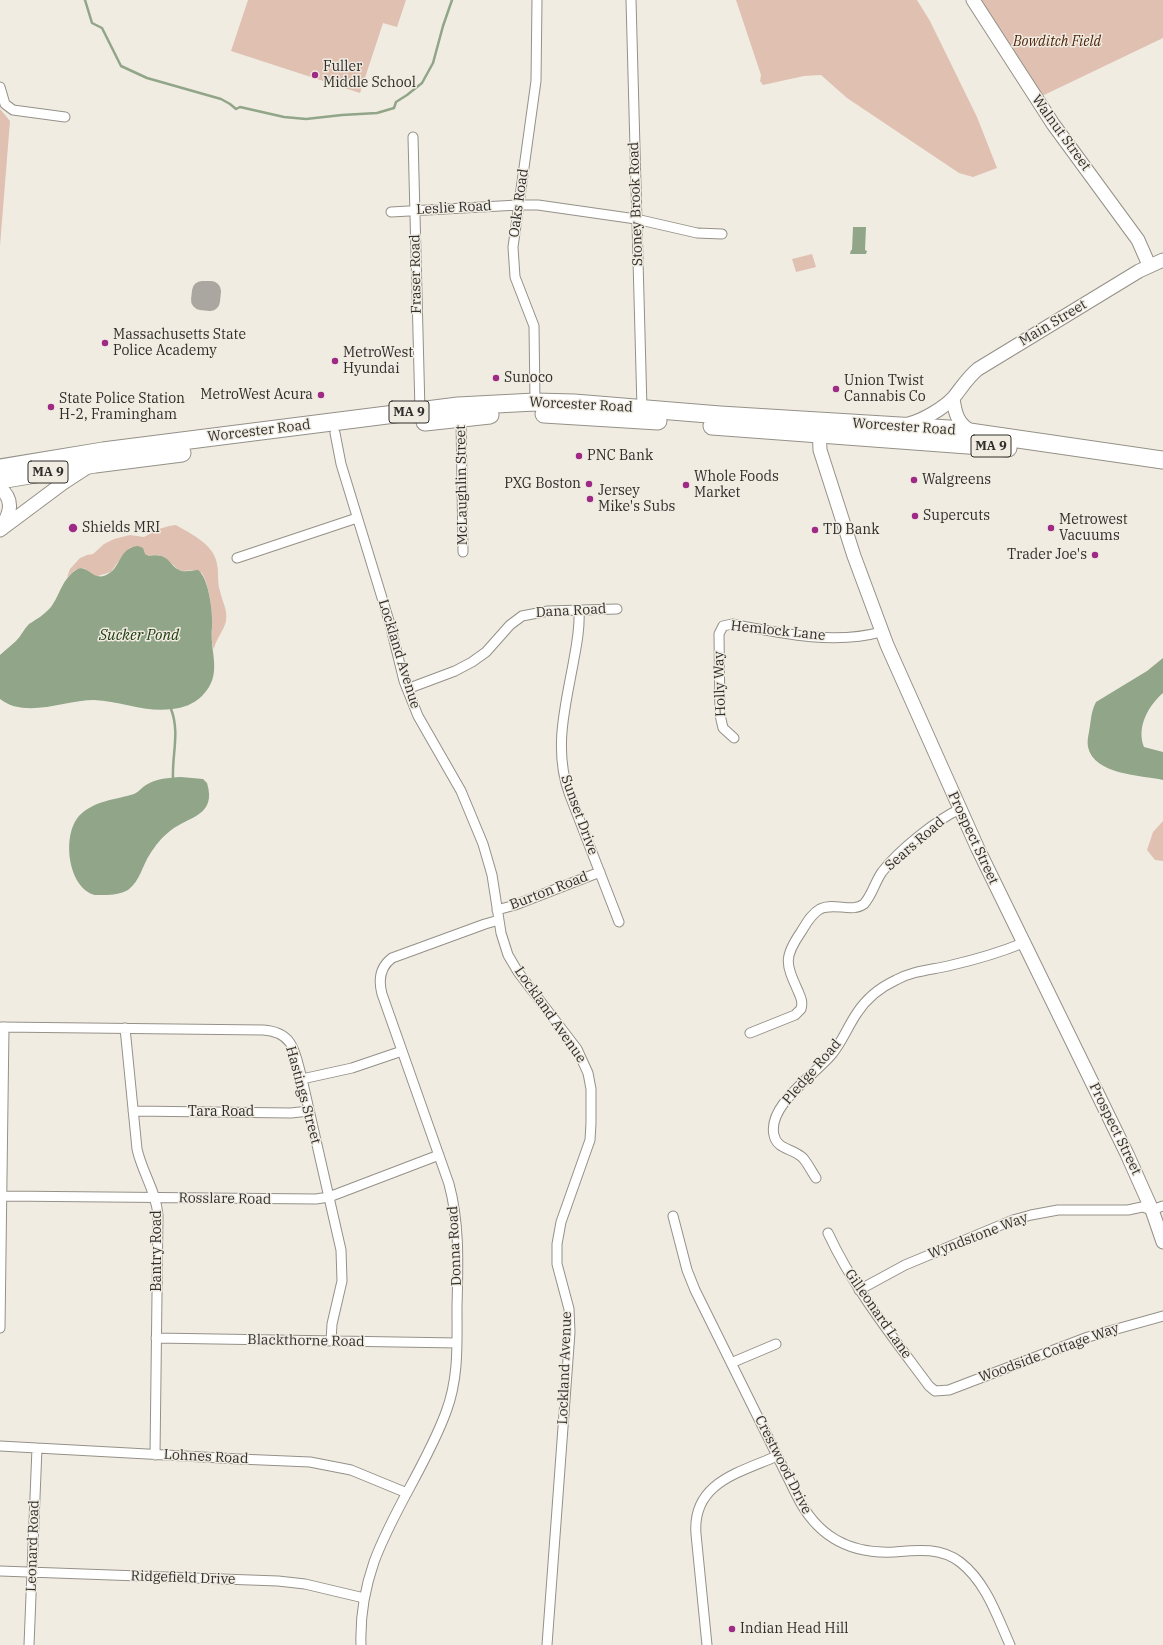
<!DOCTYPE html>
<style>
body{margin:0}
canvas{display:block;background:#f0ece2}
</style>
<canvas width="1163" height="1645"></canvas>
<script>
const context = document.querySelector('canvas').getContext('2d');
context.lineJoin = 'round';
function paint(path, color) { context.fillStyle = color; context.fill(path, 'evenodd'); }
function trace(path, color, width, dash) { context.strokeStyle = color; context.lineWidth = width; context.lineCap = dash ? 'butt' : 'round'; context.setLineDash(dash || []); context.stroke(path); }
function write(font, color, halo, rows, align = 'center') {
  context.font = font + ' "IBM Plex Serif",serif'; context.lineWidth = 3; context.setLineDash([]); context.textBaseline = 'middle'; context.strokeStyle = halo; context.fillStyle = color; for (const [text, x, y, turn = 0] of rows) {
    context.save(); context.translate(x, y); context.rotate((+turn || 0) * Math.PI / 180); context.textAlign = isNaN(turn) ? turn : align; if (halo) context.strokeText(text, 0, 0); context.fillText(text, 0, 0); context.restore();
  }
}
paint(new Path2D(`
 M248,0H406L397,27L383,23L360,93L231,51Z
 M736,0H917L930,21L977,117L997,168L973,177L959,173L847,98L821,75L804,76L763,85L760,81L761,75Z
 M980,0H1163V38L1042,96Z
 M0,109L10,121L0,246Z
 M812,254L816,267L796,272L792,259Z
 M176,525C191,534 214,544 217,564C219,573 217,582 220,591C222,601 228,610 226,621C224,631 216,638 214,649C210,640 212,634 212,625C212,609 210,587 202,573L193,570L183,571L179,570L164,557L158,555L149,556L131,547L122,556L111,572L98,576H93L84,568L75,570L67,577L70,569L80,558L87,555L93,554L104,544L114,539L130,535L144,537L159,529L169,526Z
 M1163,821V861L1155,860L1147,850L1153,832Z`), '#e0c0b1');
paint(new Path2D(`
 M853,227H866L865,250L867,251L866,254H850L851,250H852Z
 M138,546L143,548L145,554L149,556C171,552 168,567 182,571C188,572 192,570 198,570C209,578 213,613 212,627C209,652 224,674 202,696C194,704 183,708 172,709C146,713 121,701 94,700C66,700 25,719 0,699V655C5,650 11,646 16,641C21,636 24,629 29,624C37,619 44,615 51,607C60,595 62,579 76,570C88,562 93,586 111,572C121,564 120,548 138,546Z
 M1163,658V693C1149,705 1136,727 1144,747L1163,752V780C1141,775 1094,775 1088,747C1087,742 1088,737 1089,732C1091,721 1091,711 1096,702L1147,671Z
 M181,777L203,779L207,783C217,816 189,816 170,831C162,837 155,846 150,854C142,866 140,881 128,890C121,894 112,895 104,895C101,895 98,895 95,895C67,888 61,832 81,814C97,800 115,800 134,794C139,792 142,787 146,785C157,778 168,778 181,777Z`), '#91a588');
trace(new Path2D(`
 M85,0L92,23L102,28L121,66L147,78L221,99L230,104L236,109L240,107L284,117L306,119L342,115L377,113L394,108L396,102L407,95L422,83L433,63L443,26L452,0
 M171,709C180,732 172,754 173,778`), '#91a588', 2.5);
trace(new Path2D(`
 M202,291H211L210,301L201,300Z`), '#aaa7a0', 20);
const street = new Path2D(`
 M631,0L642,408
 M0,87L5,104L13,110L65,117
 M413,137L420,411
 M391,212L518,205H538L636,219L697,233L722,234
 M535,402L534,326L515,277L513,247L536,81L537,0
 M461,418L463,552
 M335,433L341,464L390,624L404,681L418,716L461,791L483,844L492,875L501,933L508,955L518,972L577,1049L588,1073L591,1089V1123L590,1140L561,1222L557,1244V1264L569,1309L570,1332L547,1645
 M237,558L357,518
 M579,610C580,627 577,643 574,659C566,704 553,748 569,793L619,922
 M407,689L455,671L472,662L486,652L510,625L522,616L548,611L617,609
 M734,738L723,728L720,715L719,634L723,626L732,624C779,633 834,645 881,632
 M497,910L515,905L600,872
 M0,1027L263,1030C295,1032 295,1054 302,1079L341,1250L342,1281L332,1324L331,1341
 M125,1028L137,1149C142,1172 156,1191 158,1215L155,1455
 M750,1033L795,1015L801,1009C803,1002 801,998 798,991C786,964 783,958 801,932C806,924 811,914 820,909C834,902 852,913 864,904C872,895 875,882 882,872C898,851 936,820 960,809
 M302,1079L352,1068L402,1051
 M133,1111L291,1113L309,1111
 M816,1178C812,1172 808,1164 803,1158C793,1148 777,1150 774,1135C767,1105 816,1074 832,1054C842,1042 848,1026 857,1013C866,999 881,987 896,980C912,971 930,970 948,966C974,960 999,953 1023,943
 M2,1196L316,1199L329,1197L439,1155
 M673,1216L687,1270L695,1290L797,1496C817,1536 848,1554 893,1552C917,1550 940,1547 960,1562C986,1582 997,1616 1010,1645
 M828,1233C854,1289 892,1336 929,1386L935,1391L949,1390L1088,1337L1163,1316
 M859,1290L905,1265L1013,1220L1031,1215L1058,1210H1128L1142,1207L1152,1210L1163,1206
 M0,1328L4,1027
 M156,1338L457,1343
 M731,1363L776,1344
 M0,1446L239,1459L310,1462L351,1470L407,1493
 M0,1571L278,1581L305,1584L364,1598
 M29,1645L37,1448
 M361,1645C360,1617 365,1588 374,1562C393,1510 427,1464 446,1412C459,1378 457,1343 457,1307C458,1266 460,1225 449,1184L382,994C378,979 380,967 392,958L485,924L499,920
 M707,1645L696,1534C692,1483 738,1473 777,1456`);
const secondary = new Path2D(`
 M973,0L1053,124L1138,240L1149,265
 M953,398C955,414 958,425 973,432
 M908,424C922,421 944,408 954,397C962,387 968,377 978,369L1139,271L1163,260
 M819,425L820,450L854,556L887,645L978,849L1127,1154L1152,1210L1163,1242
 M0,488C15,500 10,514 1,528
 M0,530L63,483L86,468`);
const highway = new Path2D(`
 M544,414L658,421
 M425,422L490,415
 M712,426L1008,448
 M0,468L103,451L458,406L535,402L574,403L720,415L949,429L1163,460
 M0,480L95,464L182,453`);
trace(street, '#959188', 11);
trace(secondary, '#959188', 15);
trace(highway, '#959188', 19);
trace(street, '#fff', 9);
trace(secondary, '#fff', 13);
trace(highway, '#fff', 17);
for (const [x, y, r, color] of [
 [315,75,4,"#9f2a85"],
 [105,343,4,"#9f2a85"],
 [335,361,4,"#9f2a85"],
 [496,378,4,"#9f2a85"],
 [836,389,4,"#9f2a85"],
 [321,395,4,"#9f2a85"],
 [51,407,4,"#9f2a85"],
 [579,456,4,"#9f2a85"],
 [914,480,4,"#9f2a85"],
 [589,484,4,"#9f2a85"],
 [686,485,4,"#9f2a85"],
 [590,499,4,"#9f2a85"],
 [915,516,4,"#9f2a85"],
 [73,528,5,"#9f2a85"],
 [1051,528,4,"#9f2a85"],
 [815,530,4,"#9f2a85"],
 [1095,555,4,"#9f2a85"],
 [732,1629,4,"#9f2a85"]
]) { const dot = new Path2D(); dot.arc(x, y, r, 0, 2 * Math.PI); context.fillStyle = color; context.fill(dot); trace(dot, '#f0ece2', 1.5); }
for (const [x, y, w] of [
 [409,412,40],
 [991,446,40],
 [48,472,40]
]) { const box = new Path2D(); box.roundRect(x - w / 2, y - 11, w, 22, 3); context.fillStyle = '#f0ece2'; context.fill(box); trace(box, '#302e2b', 1); }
write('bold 13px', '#302e2b', null, [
 ["MA 9",409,412],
 ["MA 9",991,446],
 ["MA 9",48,472]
]);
write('italic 14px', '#51240b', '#f0ece2', [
 ["Bowditch Field",1057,42]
]);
write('14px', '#302e2b', '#f0ece2', [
 ["Fuller",323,67],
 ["Middle School",323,83],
 ["Massachusetts State",113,335],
 ["Police Academy",113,351],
 ["MetroWest",343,353],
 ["Hyundai",343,369],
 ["Sunoco",504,378],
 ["Union Twist",844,381],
 ["Cannabis Co",844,397],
 ["MetroWest Acura",313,395,"right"],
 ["State Police Station",59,399],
 ["H-2, Framingham",59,415],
 ["PNC Bank",587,456],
 ["Whole Foods",694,477],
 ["Market",694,493],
 ["Walgreens",922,480],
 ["PXG Boston",581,484,"right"],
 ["Jersey",598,491],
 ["Mike's Subs",598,507],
 ["Supercuts",923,516],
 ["Metrowest",1059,520],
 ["Vacuums",1059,536],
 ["Shields MRI",82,528],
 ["TD Bank",823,530],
 ["Trader Joe's",1087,555,"right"],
 ["Indian Head Hill",740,1629]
], 'left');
write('14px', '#302e2b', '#f0ece2', [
 ["Walnut Street",1061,133,54],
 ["Oaks Road",519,203,-82],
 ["Stoney Brook Road",636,204,-92],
 ["Leslie Road",454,208,-3],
 ["Fraser Road",416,274,-91],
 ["Main Street",1053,323,-31],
 ["Worcester Road",581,405,3],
 ["Worcester Road",904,427,4],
 ["Worcester Road",259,431,-7],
 ["McLaughlin Street",462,485,-91],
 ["Dana Road",571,611,-3],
 ["Hemlock Lane",778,631,6],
 ["Lockland Avenue",399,654,73],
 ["Holly Way",720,684,-92],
 ["Sunset Drive",579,815,70],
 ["Prospect Street",973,838,65],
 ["Sears Road",915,844,-41],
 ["Burton Road",549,891,-21],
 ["Lockland Avenue",550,1015,55],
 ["Pledge Road",812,1072,-49],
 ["Hastings Street",303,1095,75],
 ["Tara Road",221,1112],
 ["Prospect Street",1115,1129,64],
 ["Rosslare Road",225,1199,1],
 ["Wyndstone Way",978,1236,-21],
 ["Donna Road",455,1246,-93],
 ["Bantry Road",157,1251,-90],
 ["Gilleonard Lane",878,1314,55],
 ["Blackthorne Road",306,1341,1],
 ["Woodside Cottage Way",1049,1353,-20],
 ["Lockland Avenue",565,1368,-88],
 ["Lohnes Road",206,1457,3],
 ["Crestwood Drive",783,1465,63],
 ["Leonard Road",33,1546,-88],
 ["Ridgefield Drive",183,1578,2]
]);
write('italic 15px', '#213c10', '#f0ece2', [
 ["Sucker Pond",139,636]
]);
</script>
